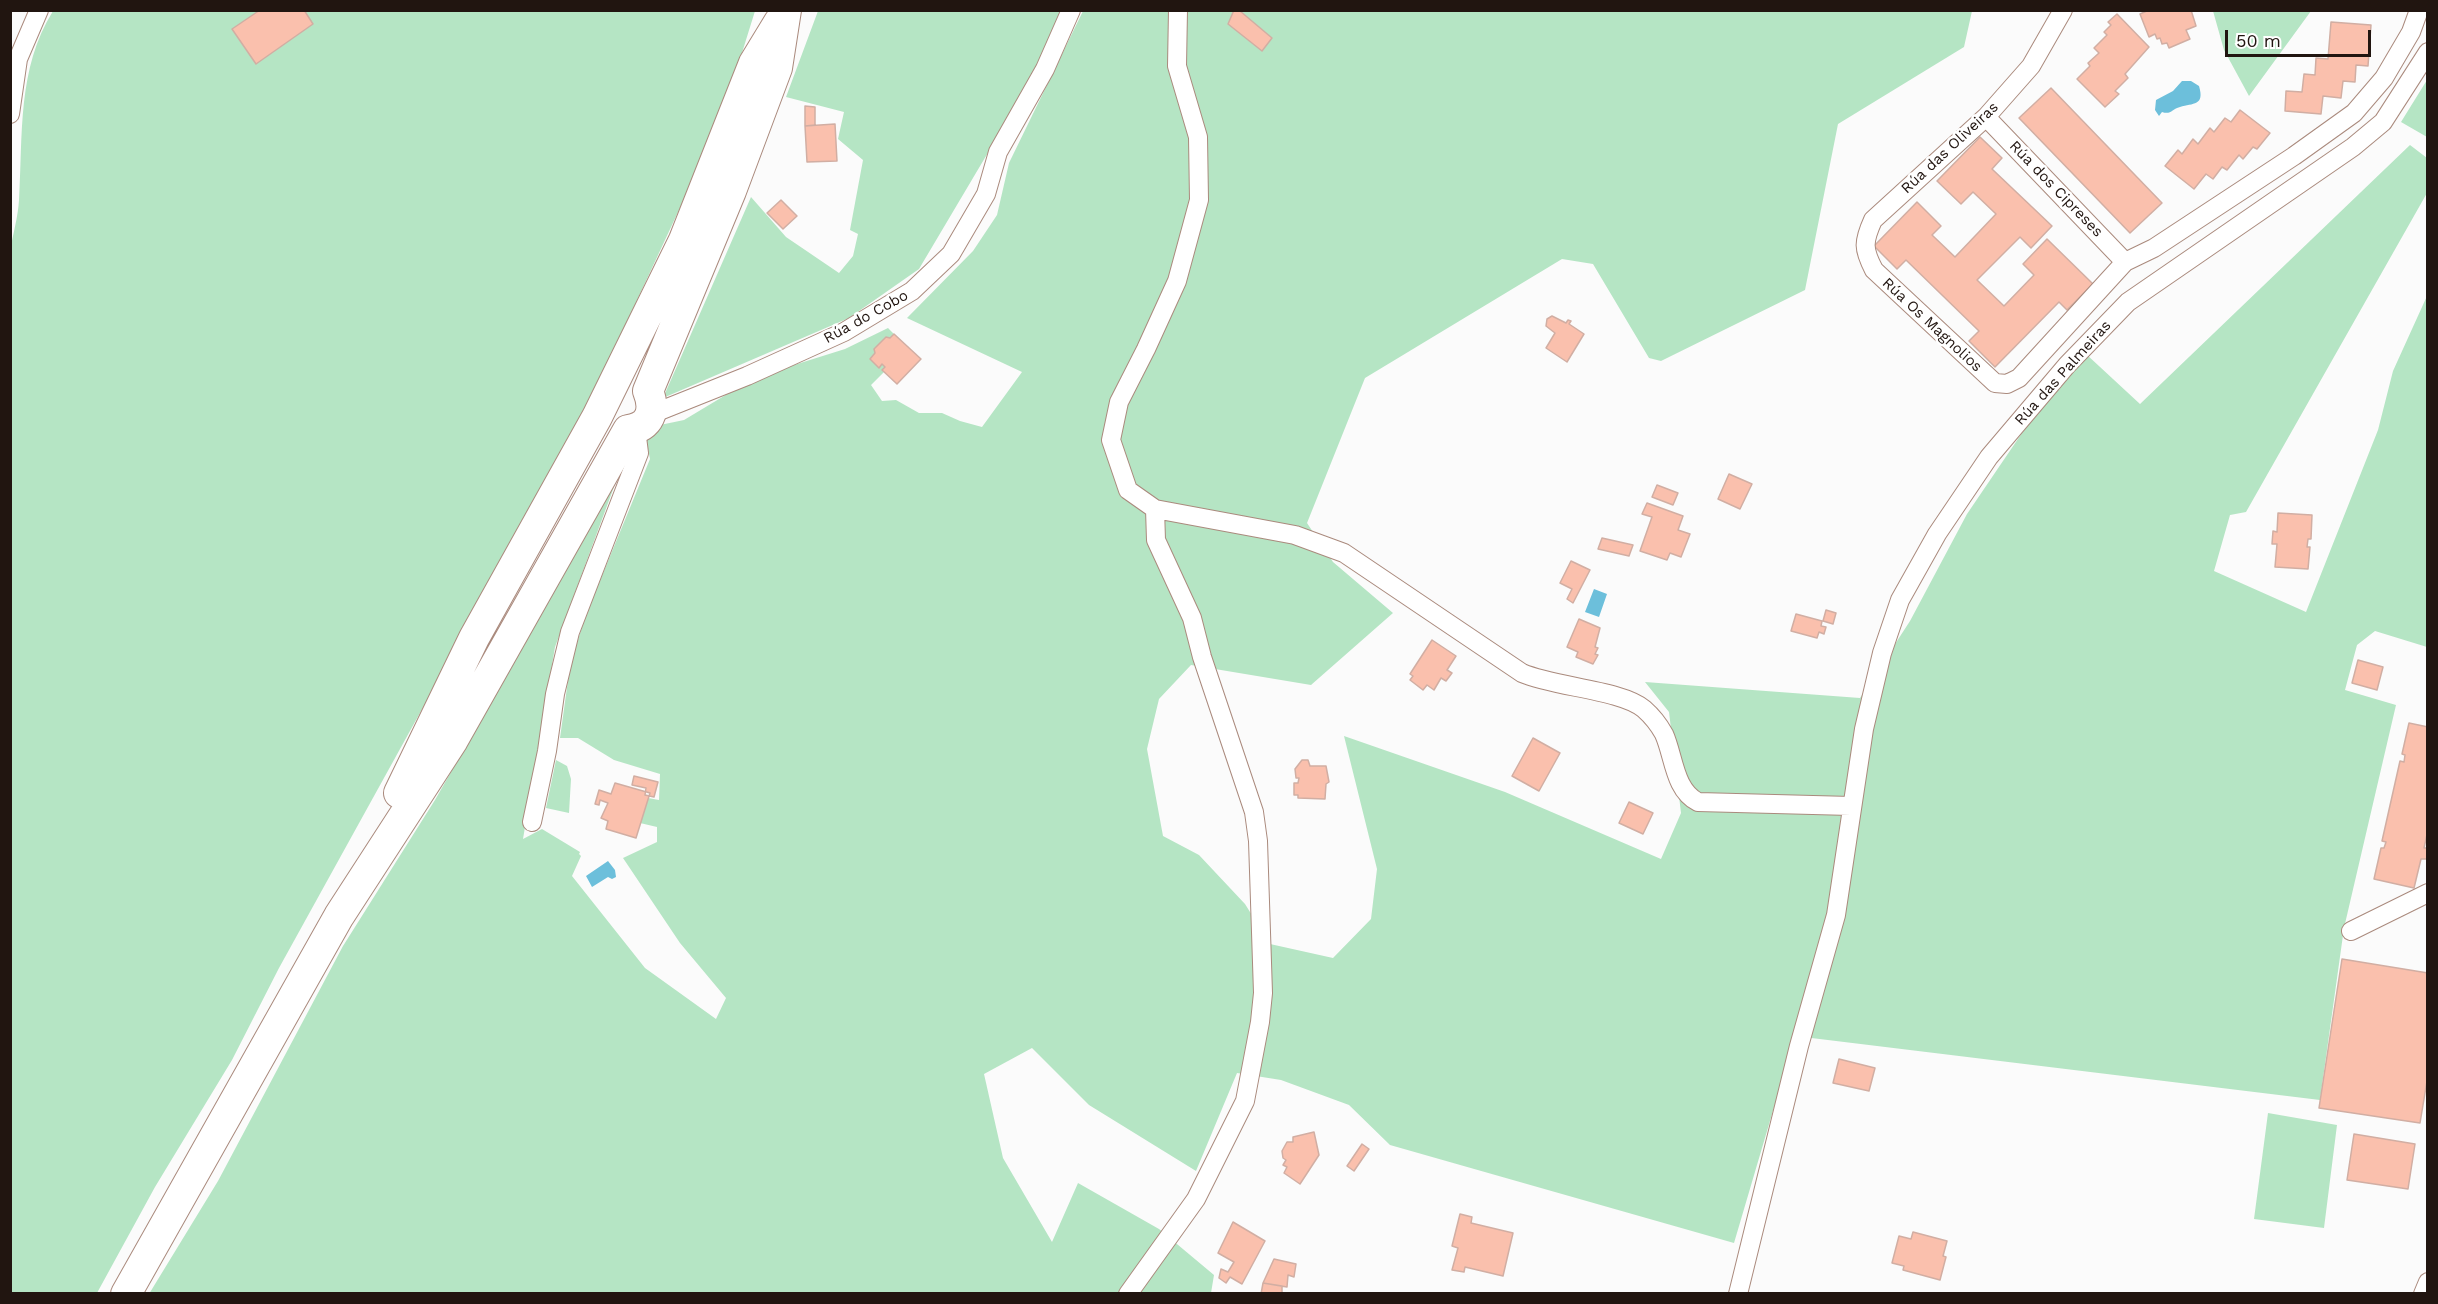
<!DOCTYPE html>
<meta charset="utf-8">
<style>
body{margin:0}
#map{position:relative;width:2438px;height:1304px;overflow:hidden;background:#fbfbfb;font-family:"Work Sans",sans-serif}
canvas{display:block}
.frame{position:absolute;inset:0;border:12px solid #211510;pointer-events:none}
.scale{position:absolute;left:2225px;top:30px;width:146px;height:27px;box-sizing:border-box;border:3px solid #211510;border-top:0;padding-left:8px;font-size:18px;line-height:21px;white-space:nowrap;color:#211510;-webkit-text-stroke:4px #fff;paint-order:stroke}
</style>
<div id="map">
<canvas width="2438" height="1304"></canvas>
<div class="frame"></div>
<div class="scale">50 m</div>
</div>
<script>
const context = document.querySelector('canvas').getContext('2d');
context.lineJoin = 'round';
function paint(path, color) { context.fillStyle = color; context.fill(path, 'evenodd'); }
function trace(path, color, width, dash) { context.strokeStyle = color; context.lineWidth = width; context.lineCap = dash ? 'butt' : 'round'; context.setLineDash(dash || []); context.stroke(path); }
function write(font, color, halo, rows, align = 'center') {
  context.font = font + ' "Work Sans",sans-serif'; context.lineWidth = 5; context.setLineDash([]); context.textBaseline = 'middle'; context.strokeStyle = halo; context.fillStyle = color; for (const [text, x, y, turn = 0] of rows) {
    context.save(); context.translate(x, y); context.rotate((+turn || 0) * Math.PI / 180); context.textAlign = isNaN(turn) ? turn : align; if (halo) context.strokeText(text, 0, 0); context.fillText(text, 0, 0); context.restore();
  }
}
paint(new Path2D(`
 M53,11H755L741,56L698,169L579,425L279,968L232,1060L155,1187L97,1293H11L10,251C13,234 18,217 19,200C23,134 17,69 53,11Z
 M818,11H1072L919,269L849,318L663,398L751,197L786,237L839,273L853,256L858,234L850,230L863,160L838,139L844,112L786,97Z
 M1083,11H1972L1964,47L1838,124L1805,290L1661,361L1649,358L1593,264L1562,259L1365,378L1307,523L1333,562L1393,613L1311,685L1191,665L1159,699L1147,749L1163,836L1199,855L1245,904L1270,944L1333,958L1371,919L1377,869L1344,736L1505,792L1661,859L1681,813L1669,712L1645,682L1860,698L1910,621L1967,514L2022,433L2086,354L2140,404L2410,145L2427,158V193L2246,512L2230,515L2214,571L2306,612L2378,430L2393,371L2427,296V647L2375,631L2357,645L2345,690L2396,705L2344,928L2320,1100L1795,1036L1734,1243L1390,1145L1349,1105L1281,1080L1237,1073L1196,1171L1089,1105L1032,1048L984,1074L1003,1158L1052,1242L1078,1183L1159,1229L1214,1275L1211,1293L149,1294L218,1181L343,946L435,800L535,625L629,446L555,647L523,839L542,829L580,852L579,854L581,856L572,876L645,968L716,1019L726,998L680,943L623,858L657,842V827L640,823L648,798L659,800L660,774L614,760L578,738H560L570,666L585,617L650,459L645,433L660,425L684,420L734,390L794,365L845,349L888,328L894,334L890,338L886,337L874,349L875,353L870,359L879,367L882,364L885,367L884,372L871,385L882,401L896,400L919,413H942L960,421L982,427L1022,372L907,318L973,251L997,215L1009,163Z
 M2213,11V10L2311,11L2249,96L2224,50Z
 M2427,80V137L2401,122Z
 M556,760L567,766L571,779L569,813L546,808Z
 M2268,1113L2337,1125L2324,1228L2254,1219Z`), '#b5e5c4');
paint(new Path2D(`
 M2182,81H2191L2199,86C2205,106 2193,103 2180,107C2172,109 2171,115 2162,112L2159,116L2155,110L2156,100L2173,91Z
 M1594,589L1607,594L1599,617L1585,612Z
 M608,861L615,870L616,877L612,879L608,877L592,887L586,876Z`), '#6cbfdb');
const building = new Path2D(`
 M260,10H304L313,24L256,64L232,29Z
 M1234,10L1240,11L1272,38L1262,51L1228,24Z
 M2191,10L2196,26L2186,30L2190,39L2169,48L2167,43L2162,44L2160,38L2157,39L2155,34L2149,37L2140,14L2149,10Z
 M2117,14L2149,47L2125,74L2128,78L2115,91L2119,94L2105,107L2077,79L2090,66L2088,63L2099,53L2094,48L2107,35L2104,32L2111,25L2108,22Z
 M2331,22L2371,25L2368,66L2356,65L2355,82L2343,81L2341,98L2323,96L2321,114L2285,111L2286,91L2302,92L2304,74L2315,75L2316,58L2328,59Z
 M2051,88L2162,203L2130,233L2019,118Z
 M805,106L815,107V125L805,126Z
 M2240,110L2270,133L2257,149L2253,147L2243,159L2239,155L2227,170L2222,167L2213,179L2206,174L2194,189L2165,166L2178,150L2182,154L2193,139L2198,144L2210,128L2214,132L2225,118L2231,122Z
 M835,124L837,161L807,162L805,126Z
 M1980,137L2002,158L1992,169L2052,226L2031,248L2020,237L1977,280L2004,306L2034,275L2023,264L2047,239L2093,284L2067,310L2059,302L1995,367L1969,341L1979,331L1906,260L1897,269L1874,246L1917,202L1941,226L1932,235L1955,257L1996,214L1973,192L1961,204L1937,181Z
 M781,200L797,216L783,229L767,213Z
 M1552,316L1566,323L1568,320L1571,321L1569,324L1584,334L1567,362L1546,348L1555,333L1546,326L1547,319Z
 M894,334L921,359L897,384L882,370L885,367L882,364L879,368L870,359L875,353L874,349L886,337L890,338Z
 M1729,474L1752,484L1740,509L1718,499Z
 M1657,485L1678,493L1673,505L1652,497Z
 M1647,503L1683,516L1678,530L1690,534L1681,557L1670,553L1667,560L1640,551L1652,517L1642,514Z
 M2278,513L2312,515L2311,539H2308L2307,547H2310L2308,569L2275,567L2277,544H2272L2273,531L2277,532Z
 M1602,538L1633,545L1629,556L1598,549Z
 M1571,561L1590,570L1573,603L1567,599L1572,589L1560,583Z
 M1826,610L1836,613L1833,624L1823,621Z
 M1796,614L1822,621L1821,626L1826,627L1824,634L1819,632L1817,638L1791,631Z
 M1579,619L1600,628L1595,647L1598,648L1595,654L1598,655L1593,664L1576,657L1578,652L1567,647Z
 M1432,640L1456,656L1447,670L1452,673L1446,681L1441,678L1434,690L1427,685L1423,690L1410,680L1413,676L1410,674Z
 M2358,660L2383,667L2377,690L2352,683Z
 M2409,723L2428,727V830L2424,848H2428V859H2421L2414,888L2374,879L2381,848H2384L2386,842L2382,841L2400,761L2404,762L2405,755L2402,754Z
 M1533,738L1560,753L1539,791L1512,776Z
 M1302,760H1308L1310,766H1326L1329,782L1326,784L1325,799L1298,798V795H1294V783H1298L1299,778H1296L1295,769Z
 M634,776L658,782L654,797L645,795L646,788L632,785Z
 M615,783L650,793L636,838L606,829L608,821L601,818L608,803L600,800L599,805L595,804L599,790L611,794Z
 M1629,802L1653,813L1643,834L1619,823Z
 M2342,959L2428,973V1075L2420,1123L2319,1108Z
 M1839,1059L1875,1068L1869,1091L1833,1083Z
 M1314,1132L1319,1155L1300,1184L1284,1173L1287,1167L1283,1165L1286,1160L1283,1158L1282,1151L1287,1142H1293V1137Z
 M2354,1134L2415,1144L2408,1189L2347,1180Z
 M1362,1144L1369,1149L1354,1171L1347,1166Z
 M1460,1214L1472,1217L1471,1223L1513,1233L1503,1276L1465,1267L1464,1272L1452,1270L1458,1248L1452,1246Z
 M1233,1222L1265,1241L1242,1284L1230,1277L1226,1283L1219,1278L1221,1269L1228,1272L1234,1262L1218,1253Z
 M1913,1232L1947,1241L1943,1256L1946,1257L1940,1280L1903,1270L1904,1266L1892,1263L1899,1236L1911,1239Z
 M1274,1259L1296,1264L1294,1277L1288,1275L1287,1287L1263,1283Z
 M1263,1283L1282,1286V1294H1261Z`);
paint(building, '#fac0ad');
trace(building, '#d1aea3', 1.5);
const street = new Path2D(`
 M1178,10L1177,66L1198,137L1199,200L1177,281L1146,349L1119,402L1111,440L1128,490L1155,509L1295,535L1344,553L1522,673C1554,687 1622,690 1644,709C1652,716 1659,725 1664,734C1674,756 1674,790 1698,802L1851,806
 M2063,10L2031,66L1986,117L1873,220C1863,242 1863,249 1874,270L1995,383L2007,384L2019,378L2125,262L2154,248L2294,156L2354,113L2384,78L2411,32L2419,10
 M10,114L18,59L39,10
 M1986,117L2125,262
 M652,414L747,376L844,332L912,291L951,254L986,194L998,152L1045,69L1071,10
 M532,822L547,751L555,694L570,632L639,453L636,429
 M2351,931L2428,893
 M1128,1294L1196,1199L1245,1101L1260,1022L1263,993L1258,841L1254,812L1202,657L1192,618L1156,540L1155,509
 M1738,1294L1799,1046L1836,915L1864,729L1882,653L1900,600L1937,534L1989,457L2067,365L2128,302L2353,147L2383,122L2428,52
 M2423,1294L2428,1282`);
const primary = new Path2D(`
 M399,793L474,638L597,417L684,240L754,63L779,22
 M126,1294L339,916L453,740L628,430C650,427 656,411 648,391L731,191L777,68L786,10`);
trace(street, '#aa8a7d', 20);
trace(primary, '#aa8a7d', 32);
trace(street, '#fff', 18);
trace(primary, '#fff', 30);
write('15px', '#211510', '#fff', [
 ["Rúa das Oliveiras",1950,148,-43],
 ["Rúa dos Cipreses",2056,189,46],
 ["Rúa do Cobo",866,317,-29],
 ["Rúa Os Magnolios",1932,325,43],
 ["Rúa das Palmeiras",2063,373,-48]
]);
</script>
